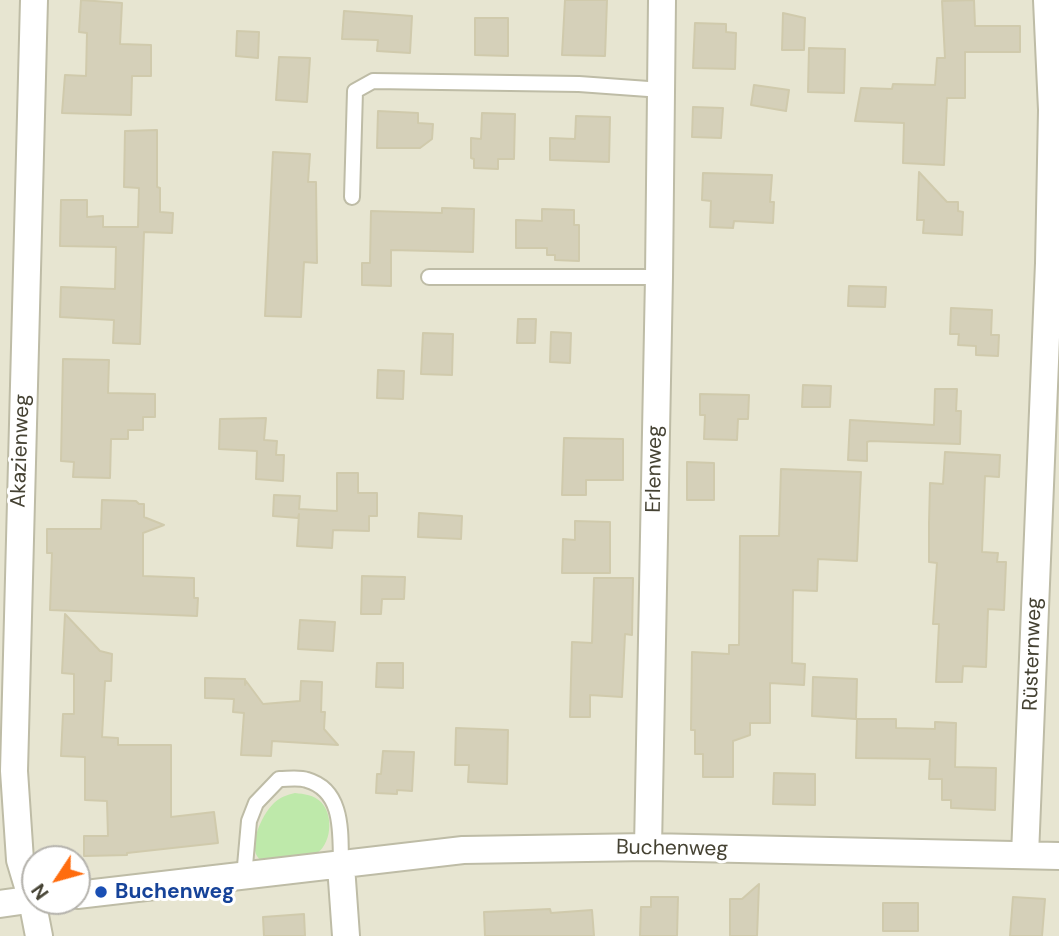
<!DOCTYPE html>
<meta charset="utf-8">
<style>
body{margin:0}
#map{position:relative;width:1059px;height:936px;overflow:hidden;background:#f3f2e4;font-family:"DM Sans",sans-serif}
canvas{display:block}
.north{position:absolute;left:21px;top:845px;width:70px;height:70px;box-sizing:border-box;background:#fff;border:2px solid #b5b3ad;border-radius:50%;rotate:234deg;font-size:19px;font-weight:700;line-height:28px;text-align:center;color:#454233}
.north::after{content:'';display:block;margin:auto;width:24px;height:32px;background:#ff6c0e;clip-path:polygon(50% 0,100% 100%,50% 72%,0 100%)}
</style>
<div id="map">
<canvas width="1059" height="936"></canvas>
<div class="north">N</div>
</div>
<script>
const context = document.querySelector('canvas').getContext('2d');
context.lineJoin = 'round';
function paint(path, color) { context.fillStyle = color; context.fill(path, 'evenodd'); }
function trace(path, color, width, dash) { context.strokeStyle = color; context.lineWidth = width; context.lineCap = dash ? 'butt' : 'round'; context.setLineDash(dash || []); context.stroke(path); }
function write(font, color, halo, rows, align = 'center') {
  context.font = font + ' "DM Sans",sans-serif'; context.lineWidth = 6; context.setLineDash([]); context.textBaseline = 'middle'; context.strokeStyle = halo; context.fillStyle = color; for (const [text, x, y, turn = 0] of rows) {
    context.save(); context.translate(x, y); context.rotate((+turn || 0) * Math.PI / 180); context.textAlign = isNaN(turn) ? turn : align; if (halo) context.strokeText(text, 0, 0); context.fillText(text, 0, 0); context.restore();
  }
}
paint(new Path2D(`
 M0,0H1059V936H0ZM35,859H77V901H35Z`), '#e7e5d1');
paint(new Path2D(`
 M295,793C304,794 314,795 321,802C334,815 332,846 314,855C303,860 276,861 264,862C243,853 262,814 274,803C280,797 287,795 295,793Z`), '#bee9aa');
const building = new Path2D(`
 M81,0L122,3L120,44L151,45V76H132L131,115L62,113L65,75L86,76L87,33L79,32Z
 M565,0H607L605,56L562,55Z
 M974,0L975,26H1020V52H965V98H947L944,165L903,163L904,123L855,121L861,88L892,89L893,84L935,85L937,58H945L942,1Z
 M344,11L412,16L410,53L377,51L378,40L342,39Z
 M783,13L805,18L804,50H782Z
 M475,18H508V56L475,55Z
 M695,23L726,24V32L736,33L735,69L693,68Z
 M237,31L259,32L258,58L236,56Z
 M809,48L845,49L844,93L808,92Z
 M279,57L310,58L307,102L276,100Z
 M754,85L789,90L786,111L751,105Z
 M693,107L723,108L721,138L692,137Z
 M378,111L418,113V123L433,124L432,139L420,148H377Z
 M482,113L515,114L514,159H498V169L474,168V159L471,158V138L481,139Z
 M576,116L610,117L609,162L550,160V138L575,139Z
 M157,130V187L160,188V212L173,213L172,233L144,232L140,344L113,343L114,320L60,317L61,287L115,289L116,247L60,246L61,200H87V217L103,216V227H138L139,188L124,187L125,131Z
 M273,152L310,154L308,182H316L317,263L304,262L301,317L265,316Z
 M919,172L947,202H958V211L963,212L962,235L923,233L924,220H917Z
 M703,173L772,175L770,202H774L773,223L734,221L733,228L710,227L711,201L702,200Z
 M442,208L474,209L473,252L391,250V286L362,285V263H370L371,211L442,213Z
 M542,209L574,210V225H579V261L555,260V255H547V248H516V220L542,221Z
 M849,286L886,287L885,307L848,306Z
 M951,308L992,310L991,335H999L998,356L976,355V346L958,345L959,334H950Z
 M518,319H536L535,343H517Z
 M551,332L571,333L570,363L550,362Z
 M423,333L453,334L452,375L421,374Z
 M63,359L109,360L108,393L155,394V417H143V430H128V439H111L110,478L73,477L74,462L61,461Z
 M378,370L404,371L403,399L377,398Z
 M803,385L831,386L830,407H802Z
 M935,389H957L956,411H961L960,444L870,441L867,442V461L848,460L850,420L934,425Z
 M700,394L749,395L748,419H738L737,440L704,439L705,415H700Z
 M266,418L264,440L277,441L276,455H284L283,481L256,479L257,451L219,449L220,419Z
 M564,438L623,439V480H586V495H562Z
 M945,452L1000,455L999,477L985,476L982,552L998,553L997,562H1006L1004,610L988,609L986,667L963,666L962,682H936L939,624H933L937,563L929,562V523L930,483L943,484Z
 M687,462L714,463V500H687Z
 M781,469L861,472L857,561L818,559L817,591L793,590L792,663L805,664L804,685L770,683V723H750V735L733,741V777H703V754H695V730H691L692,652L729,654V645H739L740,536H779Z
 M337,473H358V493H377V516H369V531L333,530L332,548L297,546L299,514L298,518L273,516L274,495L300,496L299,509L337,511Z
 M102,500L136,501L139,504H144V517L164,525L143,533V576L194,578V598H198L197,616L50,610L52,553H47V529H101Z
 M419,513L462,516L461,539L418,537Z
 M575,521L610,522V573H562L563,539L575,540Z
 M362,576L405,577L404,599H382L381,614H361Z
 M594,578H633L632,635L625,634L622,697L590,695V717H570L572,642L592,643Z
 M65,614L100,651L112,654L111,681H105L102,737L118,738V745H171V817L214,812L218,843L127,853V855L84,856V836H108L107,801L85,800V757L61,756L63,714H74V674L62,673Z
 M300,620L335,622L333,651L298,649Z
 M377,663H403V688L376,687Z
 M813,677L857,679L856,719L812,716Z
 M205,678L245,679V685L246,681L263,704L300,701L301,681L322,682L321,712H325L324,729L338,745L272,741L271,756L241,755L244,713L233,712L234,699L205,698Z
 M857,719H896V728L935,729V722L956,723L955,767L996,768L995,810L951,808V800H942V779H929L930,759L856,758Z
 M456,728L508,730L507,784L468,782L469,765H455Z
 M383,751L414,752L412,791L397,790V794L376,793L377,774H381Z
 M774,773L815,774V805L773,804Z
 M759,884L757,936H730V899H742Z
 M651,897H678L677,936H640L641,907H651Z
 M1013,897L1045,899L1042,936H1010Z
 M883,903H918V931H883Z
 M550,909L551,913L592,910L594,936H485L484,912Z
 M304,914L305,936H264L263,917Z`);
paint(building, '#d5d0b9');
trace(building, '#d0caac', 2);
const lane = new Path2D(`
 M352,197L355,91L373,81L579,84L662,90
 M429,277H659
 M244,877L249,821L256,803L279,779C288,779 299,777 307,780C345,791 340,835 341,866`);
const street = new Path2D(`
 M34,0L14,771L20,860L32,900L39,936
 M648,847L659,277L662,0
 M1025,855L1049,263L1052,110L1047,0
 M341,866L346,936
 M77,895L463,850L648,847L1059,856
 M0,904L35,899`);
trace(lane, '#bebca6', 18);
trace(street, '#bebca6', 30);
trace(lane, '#fff', 14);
trace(street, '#fff', 26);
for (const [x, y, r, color] of [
 [101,892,7,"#1a4fb4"]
]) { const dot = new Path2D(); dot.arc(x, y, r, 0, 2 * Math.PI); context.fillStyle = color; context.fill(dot); trace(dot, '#fff', 2.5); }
write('21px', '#454233', '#fff', [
 ["Akazienweg",21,451,-88],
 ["Erlenweg",655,469,-89],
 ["Rüsternweg",1033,654,-88],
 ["Buchenweg",672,849,1]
]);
write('bold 21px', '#164399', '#fff', [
 ["Buchenweg",115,892]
], 'left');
</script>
